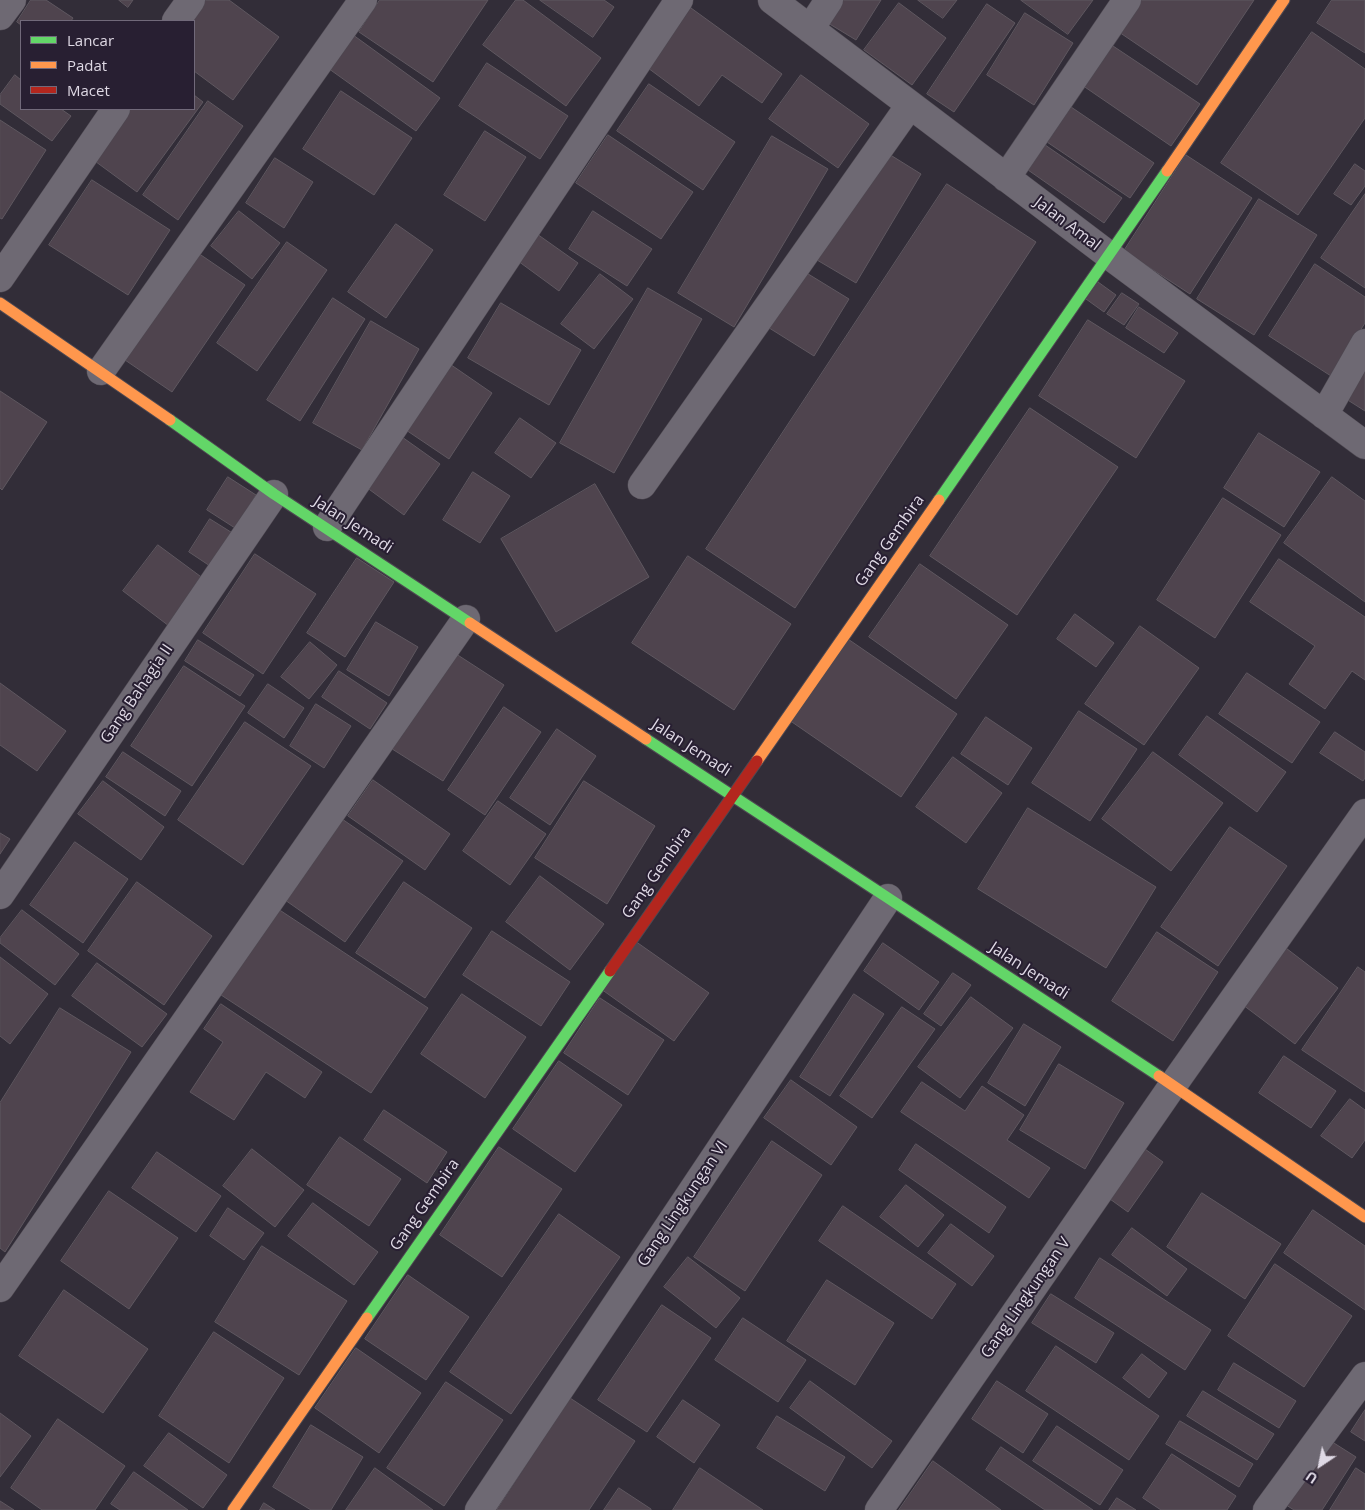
<!DOCTYPE html>
<style>
body{margin:0}
#map{position:relative;width:1365px;height:1510px;overflow:hidden;background:#322d38;font-family:"Open Sans",sans-serif}
canvas{display:block}
.legend{position:absolute;left:20px;top:20px;width:175px;height:90px;box-sizing:border-box;background:#281f32;border:1px solid #71697a;margin:0;padding:6px 9px;list-style:none;font-size:15px;color:#dfd9e5}
.legend li{display:flex;align-items:center;gap:10px;height:25px}
.legend b{width:25px;border:1px solid #71697a}
.north{position:absolute;left:1295px;top:1440px;width:50px;height:50px;-webkit-text-stroke:4px #281f32;paint-order:stroke;rotate:214deg;font-size:14px;font-weight:700;line-height:20px;text-align:center;color:#dfd9e5}
.north::after{content:'';display:block;margin:auto;width:18px;height:22px;background:#dfd9e5;clip-path:polygon(50% 0,100% 100%,50% 72%,0 100%)}
</style>
<div id="map">
<canvas width="1365" height="1510"></canvas>
<ul class="legend">
<li><b style="height:6px;background:#63d668"></b>Lancar</li>
<li><b style="height:6px;background:#ff974d"></b>Padat</li>
<li><b style="height:6px;background:#b3261e"></b>Macet</li>
</ul>
<div class="north">U</div>
</div>
<script>
const context = document.querySelector('canvas').getContext('2d');
context.lineJoin = 'round';
function paint(path, color) { context.fillStyle = color; context.fill(path, 'evenodd'); }
function trace(path, color, width, dash) { context.strokeStyle = color; context.lineWidth = width; context.lineCap = dash ? 'butt' : 'round'; context.setLineDash(dash || []); context.stroke(path); }
function write(font, color, halo, rows, align = 'center') {
  context.font = font + ' "Open Sans",sans-serif'; context.lineWidth = 4; context.setLineDash([]); context.textBaseline = 'middle'; context.strokeStyle = halo; context.fillStyle = color; for (const [text, x, y, turn = 0] of rows) {
    context.save(); context.translate(x, y); context.rotate((+turn || 0) * Math.PI / 180); context.textAlign = isNaN(turn) ? turn : align; if (halo) context.strokeText(text, 0, 0); context.fillText(text, 0, 0); context.restore();
  }
}
const building = new Path2D(`
 M31,0H46L73,18L71,21H21V25L17,22Z
 M119,0H133L128,7Z
 M204,0H229L279,37L233,100L194,71V21H189Z
 M380,0H488L433,82L359,32Z
 M516,0H523L601,58L566,106L483,45Z
 M540,0H604L614,7L593,37Z
 M835,0H881L856,40L823,20Z
 M918,0H957L943,18Z
 M1021,0H1093L1068,34Z
 M1132,0H1254L1197,85L1113,28Z
 M1332,0H1365V53L1317,23Z
 M899,3L946,38L912,85L864,50Z
 M987,4L1015,23L954,112L927,94Z
 M691,8L782,74L762,103L722,75L699,106L648,68Z
 M1025,13L1073,43L1034,105L987,75Z
 M349,32L440,98L416,131L325,66Z
 M1312,32L1365,69V118L1298,215L1221,163Z
 M1104,40L1200,104L1171,146L1076,81Z
 M487,63L568,116L540,159L459,106Z
 M15,75L21,80V109H61L71,116L52,141L0,104V95Z
 M801,75L869,124L838,168L769,119Z
 M649,84L735,142L703,190L617,131Z
 M341,91L412,138L374,195L303,149Z
 M194,95L203,102L137,192L88,156L123,109H194Z
 M208,101L243,126L178,220L143,195Z
 M1071,107L1154,163L1130,198L1047,142Z
 M0,120L46,150L2,219L0,218Z
 M485,131L526,157L485,221L444,195Z
 M608,135L693,192L661,239L576,183Z
 M772,136L828,169L734,327L678,293Z
 M1035,138L1122,198L1104,223L1018,163Z
 M884,151L921,174L856,283L817,260Z
 M1186,155L1252,198L1190,294L1124,251Z
 M275,158L313,182L284,228L246,203Z
 M1355,164L1365,171V186L1351,205L1334,194Z
 M92,180L170,230L128,295L49,245Z
 M947,184L1036,242L795,608L706,549Z
 M1365,194V288L1321,258Z
 M1259,199L1317,235L1254,335L1197,299Z
 M239,211L280,243L252,279L211,246Z
 M593,211L652,249L627,286L569,249Z
 M396,224L433,250L386,318L348,292Z
 M537,234L578,263L559,291L518,261Z
 M287,242L327,270L257,371L217,343Z
 M198,253L245,285L172,392L125,360Z
 M1315,264L1365,297V323L1331,376L1269,336Z
 M800,269L849,299L814,356L766,326Z
 M600,274L633,299L594,349L561,324Z
 M1098,282L1116,295L1104,312L1086,299Z
 M648,288L702,319L614,473L560,443Z
 M1122,293L1139,304L1124,325L1107,314Z
 M333,298L365,319L300,421L267,400Z
 M501,303L581,350L549,405L468,358Z
 M1139,307L1178,333L1164,353L1126,328Z
 M1088,320L1185,381L1136,458L1039,396Z
 M371,321L419,349L362,450L313,423Z
 M444,360L492,393L449,459L400,426Z
 M1365,362V411L1343,397Z
 M0,391L47,422L2,490L0,488Z
 M1030,408L1118,467L1017,615L930,556Z
 M520,418L556,443L531,478L495,453Z
 M1259,433L1320,472L1284,527L1224,488Z
 M402,437L440,464L404,515L366,487Z
 M473,472L510,496L480,543L443,520Z
 M228,477L256,495L235,528L207,510Z
 M1332,477L1365,501V602L1284,543Z
 M595,484L649,577L556,632L501,539Z
 M1223,498L1281,535L1215,638L1157,600Z
 M210,519L234,534L213,568L189,552Z
 M158,545L204,579L169,626L123,591Z
 M255,554L316,594L263,674L203,633Z
 M688,556L791,624L734,710L632,643Z
 M357,558L394,582L345,657L307,633Z
 M1279,559L1365,617V680L1352,671L1325,709L1289,684L1315,646L1250,602Z
 M920,564L1008,625L956,699L869,637Z
 M1075,614L1114,643L1096,667L1057,639Z
 M376,622L418,647L389,696L347,670Z
 M1140,626L1199,668L1144,745L1085,704Z
 M845,637L957,714L901,797L789,720Z
 M198,640L254,675L240,696L185,661Z
 M310,642L337,665L309,699L281,677Z
 M450,650L504,685L443,781L389,747Z
 M184,666L245,706L192,786L131,746Z
 M339,671L387,703L370,729L322,697Z
 M1247,673L1320,722L1292,763L1219,714Z
 M0,683L66,731L37,771L0,745Z
 M268,684L304,708L284,738L248,713Z
 M316,704L351,726L324,768L290,746Z
 M504,707L541,732L485,815L448,790Z
 M1079,711L1137,749L1090,821L1032,783Z
 M1207,716L1286,772L1257,812L1179,755Z
 M986,717L1032,748L1008,785L961,754Z
 M245,722L311,766L243,865L178,820Z
 M557,729L596,756L550,825L510,798Z
 M1335,732L1365,752V778L1363,781L1320,753Z
 M123,752L181,791L165,816L106,777Z
 M1153,752L1223,803L1171,871L1102,819Z
 M953,757L1002,793L966,843L916,807Z
 M373,780L450,834L425,870L348,816Z
 M103,781L164,827L141,860L78,814Z
 M584,781L655,826L607,904L535,858Z
 M498,801L546,834L510,885L463,851Z
 M1028,808L1156,887L1106,968L978,889Z
 M342,819L403,861L345,942L285,900Z
 M1230,827L1287,866L1218,966L1161,927Z
 M0,833L10,839L0,854Z
 M75,842L128,879L83,943L30,905Z
 M540,876L604,924L570,970L506,922Z
 M137,882L212,936L164,1005L88,951Z
 M404,882L472,928L425,998L356,953Z
 M272,905L428,1008L371,1093L215,991Z
 M22,910L79,954L55,985L0,943V938Z
 M492,931L570,982L541,1026L463,975Z
 M1157,932L1218,972L1173,1041L1112,1001Z
 M635,941L709,993L674,1041L601,989Z
 M883,943L939,982L919,1010L864,971Z
 M1282,945L1338,988L1295,1044L1239,1002Z
 M0,957L48,994L10,1044L0,1036Z
 M97,963L167,1014L142,1047L72,996Z
 M1358,967L1365,972V1092L1302,1050Z
 M953,973L971,985L941,1026L924,1014Z
 M462,994L526,1037L485,1098L421,1054Z
 M854,994L884,1014L830,1096L800,1077Z
 M971,997L1013,1028L960,1098L918,1067Z
 M600,998L664,1040L628,1095L564,1053Z
 M221,1004L322,1072L305,1098L266,1072L234,1120L190,1092L223,1042L204,1029Z
 M902,1007L935,1029L872,1118L840,1096Z
 M60,1008L131,1052L5,1252L0,1248V1103Z
 M1024,1024L1061,1047L1025,1106L988,1083Z
 M1284,1056L1336,1091L1311,1128L1259,1093Z
 M559,1061L622,1105L575,1172L513,1129Z
 M1059,1064L1124,1103L1085,1169L1020,1130Z
 M791,1080L857,1127L831,1165L764,1118Z
 M922,1082L965,1111L982,1086L1024,1115L1007,1140L1050,1168L1029,1198L901,1112Z
 M1350,1099L1365,1110V1140L1352,1158L1321,1136Z
 M384,1110L447,1152L427,1183L364,1140Z
 M340,1137L401,1179L369,1226L307,1185Z
 M772,1141L822,1175L745,1291L694,1257Z
 M916,1144L1006,1207L989,1233L899,1170Z
 M1138,1144L1163,1162L1128,1212L1103,1194Z
 M499,1147L562,1189L502,1277L440,1235Z
 M252,1149L304,1190L275,1227L223,1186Z
 M157,1152L221,1196L196,1232L132,1188Z
 M906,1185L944,1215L918,1247L880,1217Z
 M109,1191L178,1238L129,1309L61,1261Z
 M1202,1193L1281,1244L1245,1299L1167,1247Z
 M313,1203L378,1252L354,1285L288,1236Z
 M843,1206L956,1284L932,1319L819,1241Z
 M228,1208L264,1233L244,1260L210,1236Z
 M1313,1210L1365,1246V1310L1284,1253Z
 M559,1214L620,1257L511,1414L450,1372Z
 M951,1224L994,1256L972,1286L928,1253Z
 M1132,1228L1187,1269L1167,1296L1112,1255Z
 M262,1246L347,1301L299,1375L215,1322Z
 M688,1257L740,1298L716,1328L664,1287Z
 M1100,1258L1211,1330L1185,1370L1075,1298Z
 M1275,1264L1352,1316L1304,1387L1228,1336Z
 M408,1275L469,1317L426,1380L365,1339Z
 M827,1280L894,1323L855,1385L787,1341Z
 M64,1290L148,1349L103,1413L19,1356Z
 M1051,1294L1114,1333L1096,1363L1032,1323Z
 M662,1305L711,1338L647,1432L598,1400Z
 M743,1318L806,1360L778,1402L715,1360Z
 M214,1332L284,1378L229,1463L159,1416Z
 M1056,1346L1159,1416L1129,1460L1026,1391Z
 M356,1348L421,1393L379,1453L315,1408Z
 M1142,1354L1167,1373L1149,1398L1123,1378Z
 M1234,1363L1296,1401L1279,1428L1218,1390Z
 M810,1381L892,1441L872,1468L790,1408Z
 M997,1381L1048,1414L1023,1453L972,1419Z
 M446,1382L503,1420L444,1506L387,1468Z
 M1203,1391L1274,1434L1257,1460L1187,1416Z
 M570,1398L635,1441L589,1510H497Z
 M683,1400L720,1425L694,1463L657,1437Z
 M1365,1410V1441L1351,1432Z
 M0,1413L31,1436L0,1477Z
 M777,1416L845,1457L825,1491L757,1448Z
 M58,1419L125,1466L95,1510H42L11,1488Z
 M1180,1421L1253,1464L1239,1487L1166,1444Z
 M311,1425L363,1457L331,1510H311L273,1487Z
 M1057,1426L1123,1470L1100,1505L1033,1461Z
 M169,1433L227,1475L203,1508L144,1466Z
 M1326,1438L1356,1457L1322,1510H1294L1283,1503Z
 M1001,1447L1093,1510H1045L986,1470Z
 M1172,1454L1236,1496L1227,1510H1161L1143,1498Z
 M933,1461L1001,1510H899Z
 M375,1468L433,1510H346Z
 M700,1468L763,1510H673Z
 M1356,1468L1365,1474V1510H1330Z
 M134,1472L188,1510H120L111,1504Z
 M619,1488L651,1509V1510H604Z
 M1117,1498L1136,1510H1109Z
 M0,1501L14,1510H0Z
 M264,1503L275,1510H260Z`);
paint(building, '#4f444e');
trace(building, '#5f5860', 1);
const street = new Path2D(`
 M772,0L1110,256L1365,445
 M0,16L12,0
 M176,21L191,0
 M810,29L829,0
 M1006,178L1127,0
 M0,278L116,109
 M101,371L363,0
 M1324,415L1365,343
 M642,485L910,105
 M327,527L679,0
 M0,895L274,494
 M0,1288L466,619
 M479,1510L888,898
 M879,1510L1173,1085L1365,813
 M1267,1510L1365,1376`);
const fast = new Path2D(`
 M170,420L274,494L470,623
 M939,500L1167,171
 M646,739L1159,1076
 M367,1318L610,971`);
const slow = new Path2D(`
 M1167,171L1284,0
 M0,303L170,420
 M470,623L646,739
 M757,761L939,500
 M1159,1076L1365,1217
 M233,1510L367,1318`);
const jam = new Path2D(`
 M610,971L757,761`);
trace(street, '#4e4952', 29);
trace(fast, '#4e4952', 13);
trace(slow, '#4e4952', 13);
trace(jam, '#4e4952', 13);
trace(street, '#6e6973', 28);
trace(fast, '#63d668', 11);
trace(slow, '#ff974d', 11);
trace(jam, '#b3261e', 11);
write('16px', '#dfd9e5', '#281f32', [
 ["Jalan Amal",1067,224,37],
 ["Jalan Jemadi",353,525,33],
 ["Gang Gembira",890,541,-55],
 ["Gang Bahagia II",137,694,-56],
 ["Jalan Jemadi",691,748,33],
 ["Gang Gembira",657,873,-55],
 ["Jalan Jemadi",1029,971,33],
 ["Gang Lingkungan VI",683,1204,-56],
 ["Gang Gembira",425,1205,-55],
 ["Gang Lingkungan V",1026,1298,-55]
]);
</script>
